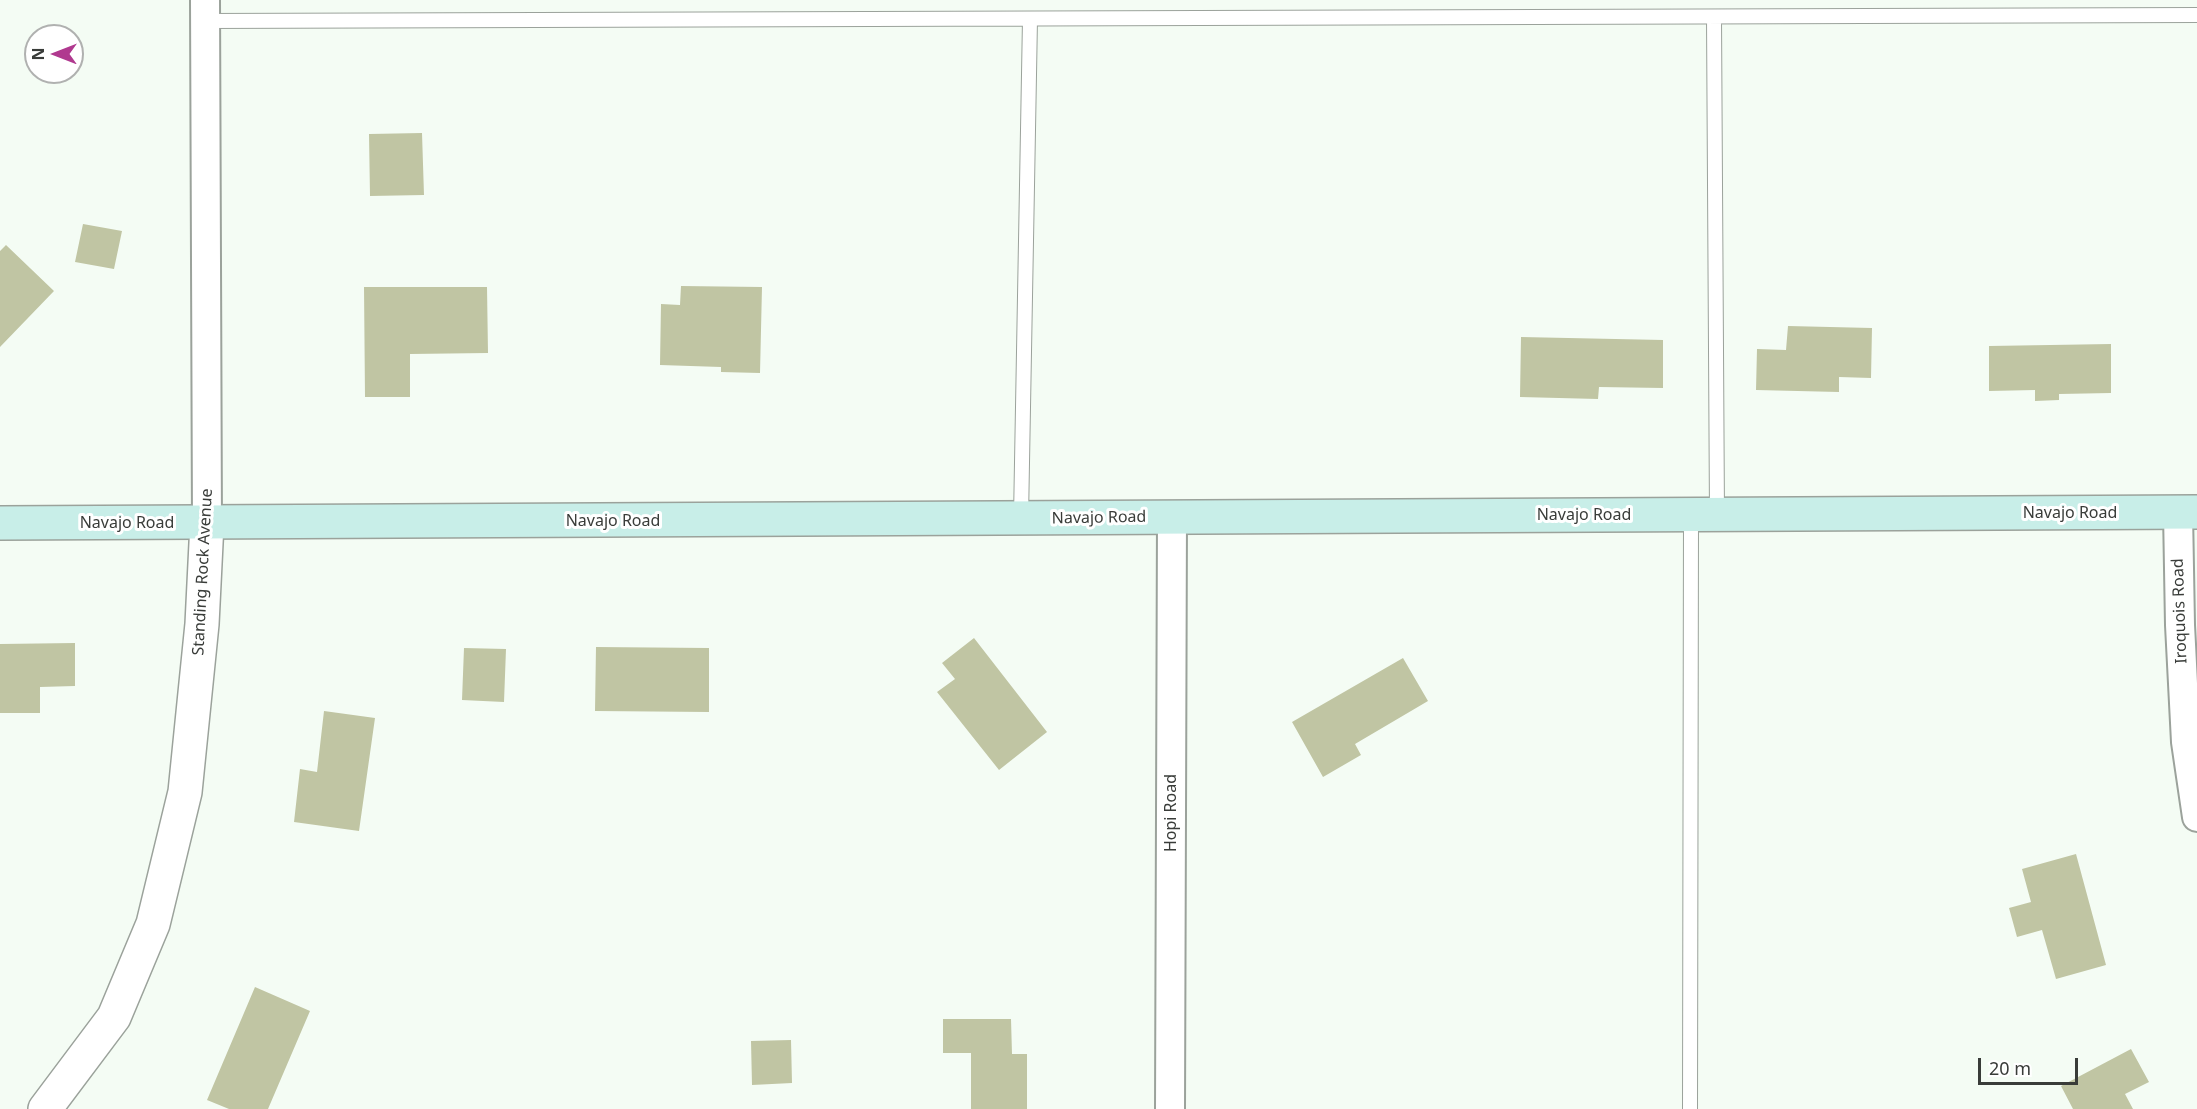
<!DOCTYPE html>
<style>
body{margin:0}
#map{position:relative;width:2197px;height:1109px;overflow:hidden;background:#f4fcf4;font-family:"Noto Sans",sans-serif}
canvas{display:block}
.north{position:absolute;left:24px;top:24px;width:60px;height:60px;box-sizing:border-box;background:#fff;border:2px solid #b0b1b0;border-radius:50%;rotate:270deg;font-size:16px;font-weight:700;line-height:24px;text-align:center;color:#393c39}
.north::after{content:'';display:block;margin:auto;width:21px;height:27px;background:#b0398f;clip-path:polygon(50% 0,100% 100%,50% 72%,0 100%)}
.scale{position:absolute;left:1978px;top:1058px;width:100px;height:27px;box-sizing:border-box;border:3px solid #393c39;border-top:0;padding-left:8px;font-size:18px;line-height:21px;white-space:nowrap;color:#393c39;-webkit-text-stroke:4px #fff;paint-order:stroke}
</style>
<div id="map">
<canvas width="2197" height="1109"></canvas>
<div class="north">N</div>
<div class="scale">20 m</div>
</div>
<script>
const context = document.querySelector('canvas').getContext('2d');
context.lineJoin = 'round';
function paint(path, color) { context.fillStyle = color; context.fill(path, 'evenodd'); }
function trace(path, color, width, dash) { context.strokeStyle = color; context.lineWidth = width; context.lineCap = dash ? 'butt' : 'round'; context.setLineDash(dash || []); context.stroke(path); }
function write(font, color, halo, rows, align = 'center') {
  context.font = font + ' "Noto Sans",sans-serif'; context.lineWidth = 6; context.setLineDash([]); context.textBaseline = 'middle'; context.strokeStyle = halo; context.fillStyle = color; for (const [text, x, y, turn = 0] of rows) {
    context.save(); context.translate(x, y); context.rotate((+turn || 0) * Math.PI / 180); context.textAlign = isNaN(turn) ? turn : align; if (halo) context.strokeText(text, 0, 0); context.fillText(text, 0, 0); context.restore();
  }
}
paint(new Path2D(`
 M422,133L424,195L370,196L369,134Z
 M83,224L122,231L114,269L75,262Z
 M6,245L54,291L0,347V251Z
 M681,286L762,287L760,373L721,372V367L660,365L661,304L680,305Z
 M364,287H487L488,353L410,354V397H365Z
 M1788,326L1872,328L1871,378L1839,377V392L1756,390L1757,349L1786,350Z
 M1521,337L1663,340V388L1599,387L1598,399L1520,397Z
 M2111,344V393L2059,394V400L2035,401V390L1989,391V346Z
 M974,638L1047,732L999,770L937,692L955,679L942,663Z
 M75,643V686L40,687V713H0V644Z
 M596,647L709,648V712L595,711Z
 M464,648L506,649L504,702L462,700Z
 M1403,658L1428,701L1355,744L1361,755L1323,777L1292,722Z
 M324,711L375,718L359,831L294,822L300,769L317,772Z
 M2076,854L2106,965L2056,979L2042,930L2017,937L2009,908L2031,902L2022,869Z
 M255,987L310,1011L268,1109H229L207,1100Z
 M943,1019H1011L1012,1054H1027V1109H971V1053H943Z
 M791,1040L792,1083L752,1085L751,1041Z
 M2131,1049L2149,1082L2125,1094L2133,1109H2073L2061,1086Z`), '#c0c5a3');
const service = new Path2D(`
 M1714,18L1717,515
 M205,21L2197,15
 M1021,518L1030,19
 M1690,1109L1691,515`);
const minor = new Path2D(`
 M205,0L207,523
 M2178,512L2180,625L2186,742L2197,817
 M1170,1109L1172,517`);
const tertiary = new Path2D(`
 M45,1109L114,1017L153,924L185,792L202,624L207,523`);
const secondary = new Path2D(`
 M0,523L2197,512`);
trace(service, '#9ba29b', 16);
trace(minor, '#9ba29b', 32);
trace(tertiary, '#9ba29b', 36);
trace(secondary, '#9ba29b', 36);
trace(service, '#fff', 14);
trace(minor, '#fff', 28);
trace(tertiary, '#fff', 33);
trace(secondary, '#c8eee8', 33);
write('16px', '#393c39', '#fff', [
 ["Navajo Road",2070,513],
 ["Navajo Road",1584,515],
 ["Navajo Road",1099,518,-1],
 ["Navajo Road",613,521],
 ["Navajo Road",127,523],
 ["Standing Rock Avenue",203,572,-87],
 ["Iroquois Road",2180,611,-92],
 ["Hopi Road",1171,813,-90]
]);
</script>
